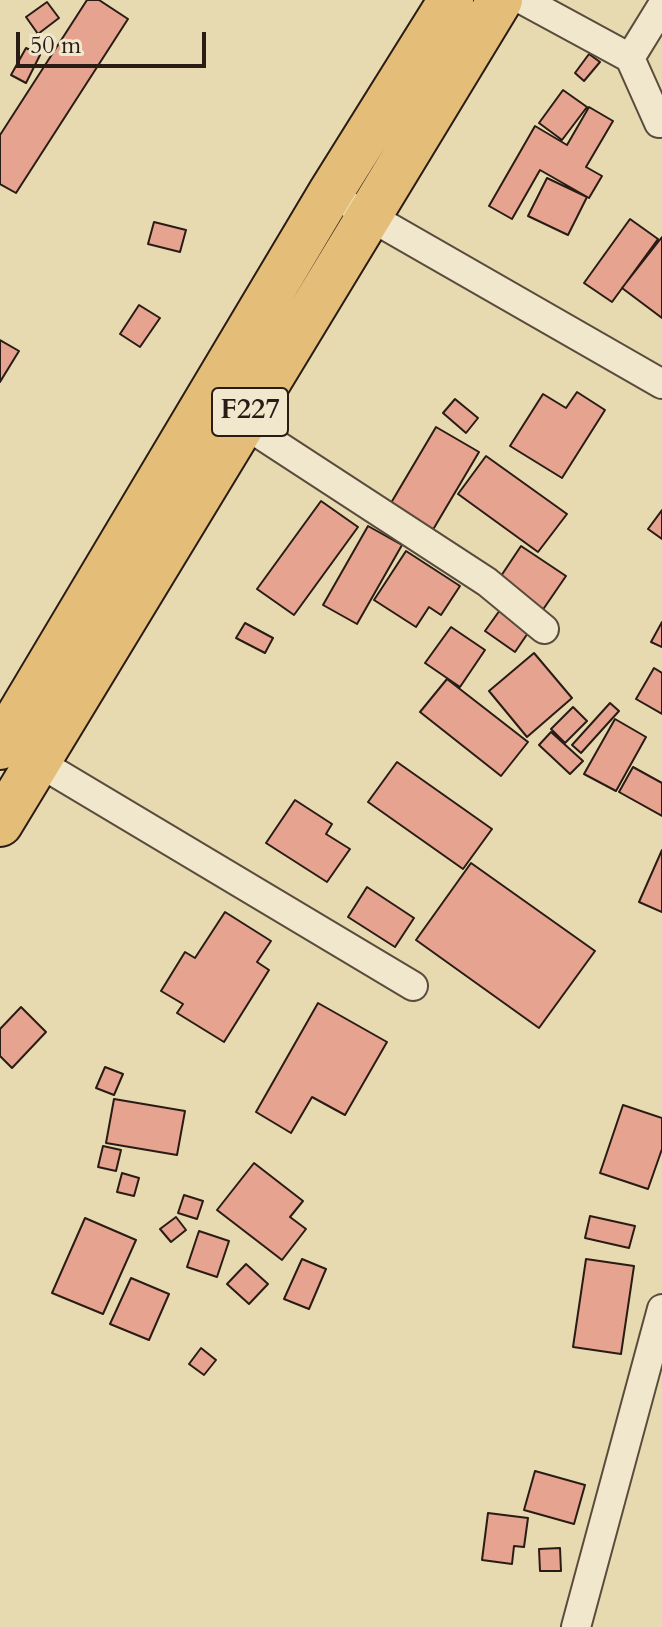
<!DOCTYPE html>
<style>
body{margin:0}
#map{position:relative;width:662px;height:1627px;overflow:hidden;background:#e8dab0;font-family:Cardo,serif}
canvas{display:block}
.scale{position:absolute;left:16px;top:32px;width:190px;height:36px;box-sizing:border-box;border:4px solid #291c15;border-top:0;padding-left:10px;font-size:24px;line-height:28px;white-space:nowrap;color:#291c15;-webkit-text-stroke:6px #f0e7cc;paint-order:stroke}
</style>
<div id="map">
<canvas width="662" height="1627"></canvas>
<div class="scale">50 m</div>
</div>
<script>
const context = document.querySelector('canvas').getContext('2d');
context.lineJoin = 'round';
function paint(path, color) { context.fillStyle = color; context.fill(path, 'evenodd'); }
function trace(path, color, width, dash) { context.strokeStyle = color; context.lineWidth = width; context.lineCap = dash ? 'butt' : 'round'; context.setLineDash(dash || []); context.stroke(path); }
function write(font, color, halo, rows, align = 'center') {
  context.font = font + ' Cardo,serif'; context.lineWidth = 8; context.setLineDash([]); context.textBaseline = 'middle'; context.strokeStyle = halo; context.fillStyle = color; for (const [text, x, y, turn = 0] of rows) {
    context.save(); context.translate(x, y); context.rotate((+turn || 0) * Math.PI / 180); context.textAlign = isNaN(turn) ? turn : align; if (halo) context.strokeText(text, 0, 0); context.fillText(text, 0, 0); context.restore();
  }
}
const building = new Path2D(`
 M87,0H99L128,19L16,193L0,184V135Z
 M47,2L59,18L38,34L26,17Z
 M26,48L40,55L26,83L11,75Z
 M589,54L600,62L584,81L575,73Z
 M563,90L587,107L562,140L539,123Z
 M589,107L613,121L586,167L602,176L589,198L540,170L512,219L489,206L535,126L567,145Z
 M547,178L587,197L568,235L528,216Z
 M630,219L658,239L612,302L584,283Z
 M154,222L186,230L180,252L148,244Z
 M662,237V318L622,288Z
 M139,305L160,318L140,347L120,334Z
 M0,340L19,351L0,382Z
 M577,392L605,410L562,478L510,446L543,394L566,408Z
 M455,399L478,418L466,433L443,413Z
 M436,427L479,452L431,533L388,508Z
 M486,456L567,514L538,552L458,494Z
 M321,501L358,527L294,615L257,589Z
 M662,510V539L648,529Z
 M368,526L402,545L357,624L323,605Z
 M521,546L566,576L542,611L497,582Z
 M406,551L460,586L441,615L429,607L416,627L374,600Z
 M500,610L530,630L515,652L485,631Z
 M662,622V647L651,642Z
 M245,623L273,638L265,653L236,638Z
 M451,627L485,650L460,687L425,663Z
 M534,653L572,698L527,737L489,691Z
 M654,668L662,673V714L636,699Z
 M447,679L528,742L501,776L420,712Z
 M610,703L619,711L581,753L572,745Z
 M573,707L587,721L565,743L551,729Z
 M615,719L646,737L616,791L584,774Z
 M551,732L583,761L570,774L539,745Z
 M397,762L492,829L463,869L368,802Z
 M633,767L662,783V816L619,792Z
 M295,800L332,824L326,834L350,849L327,882L266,843Z
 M662,850V912L639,902Z
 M471,863L595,951L539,1028L416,940Z
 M367,887L414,918L395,947L348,917Z
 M225,912L271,941L257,962L269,970L224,1042L177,1013L183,1004L161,991L185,952L195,958Z
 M318,1003L387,1042L345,1115L312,1097L291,1133L256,1112Z
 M21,1007L46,1032L12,1068L0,1056V1029Z
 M105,1067L123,1074L114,1095L96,1088Z
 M114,1099L185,1111L177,1155L106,1143Z
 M623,1105L662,1118V1149L648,1189L600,1173Z
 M103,1146L121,1150L116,1171L98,1167Z
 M254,1163L303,1201L290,1217L306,1229L282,1260L217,1210Z
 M122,1173L139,1178L134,1196L117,1192Z
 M184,1195L203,1201L197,1219L178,1213Z
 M590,1216L635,1226L629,1248L585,1238Z
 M176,1217L186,1230L171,1242L160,1229Z
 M85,1218L136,1240L103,1314L52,1293Z
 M199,1231L229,1241L217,1277L187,1267Z
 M302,1259L326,1269L309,1309L284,1299Z
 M586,1259L634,1266L621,1354L573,1347Z
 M246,1264L268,1284L249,1304L227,1284Z
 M131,1278L169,1294L149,1340L110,1324Z
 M201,1348L216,1360L204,1375L189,1364Z
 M535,1471L585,1485L574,1524L524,1510Z
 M488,1513L528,1518L524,1547L514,1546L512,1564L482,1560Z
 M560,1548L561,1571H540L539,1549Z`);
paint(building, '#e5a390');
trace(building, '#291c15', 2);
const street = new Path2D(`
 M523,0L630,58L662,6
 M630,58L659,123
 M355,208L662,384
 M243,423L487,582L544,629
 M38,762L413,986
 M576,1627L662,1309`);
const primary = new Path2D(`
 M0,747L331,192L451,0
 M0,824L500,0`);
trace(street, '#594c3c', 32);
trace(primary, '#291c15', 48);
trace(street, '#f0e7cc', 28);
trace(primary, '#e4bd78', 44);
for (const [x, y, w] of [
 [250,412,76]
]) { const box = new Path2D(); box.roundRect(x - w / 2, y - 24, w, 48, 6); context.fillStyle = '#f0e7cc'; context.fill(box); trace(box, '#291c15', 2); }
write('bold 28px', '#291c15', null, [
 ["F227",250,412]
]);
</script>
